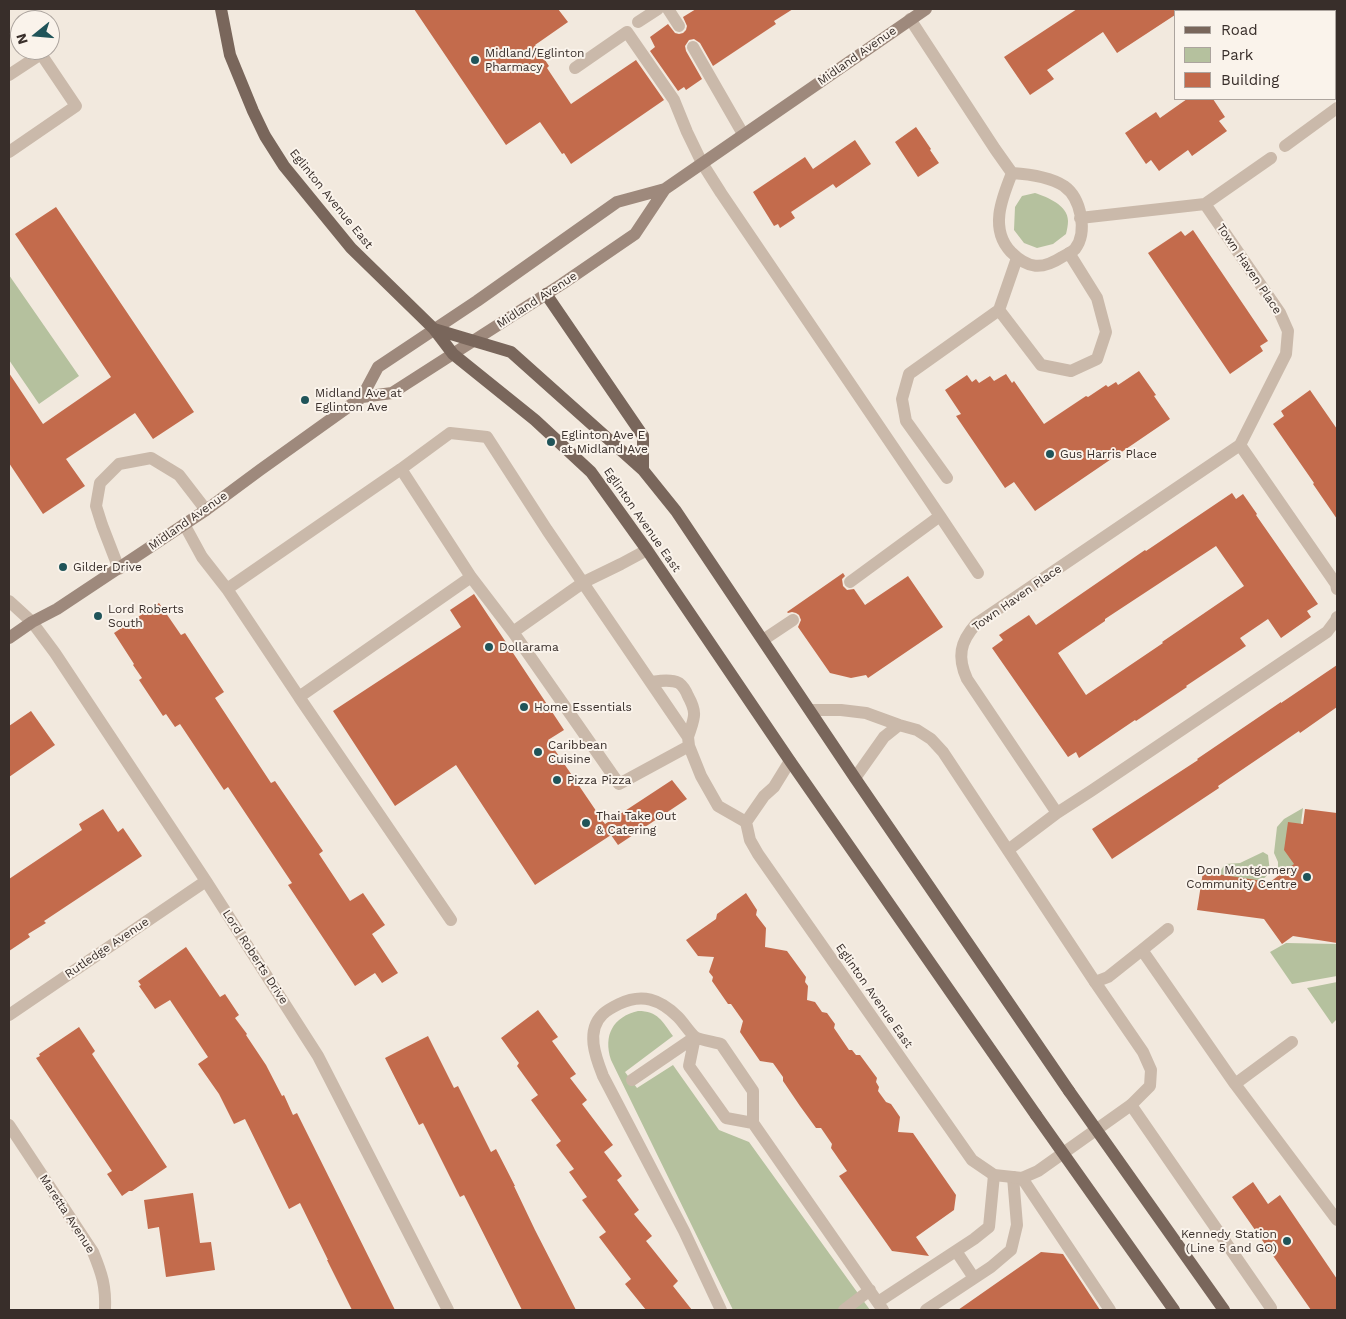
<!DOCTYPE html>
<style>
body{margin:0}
#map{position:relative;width:1346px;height:1319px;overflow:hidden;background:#f2e9de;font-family:"Work Sans",sans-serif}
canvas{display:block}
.frame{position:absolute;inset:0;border:10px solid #382e2a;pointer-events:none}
.legend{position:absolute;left:1174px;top:10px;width:162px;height:90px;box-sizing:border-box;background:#faf3eb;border:1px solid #aca49e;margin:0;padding:6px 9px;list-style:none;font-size:15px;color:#382e2a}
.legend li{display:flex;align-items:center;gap:10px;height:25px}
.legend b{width:25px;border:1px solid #aca49e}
.north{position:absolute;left:10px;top:10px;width:50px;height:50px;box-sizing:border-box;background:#faf3eb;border:1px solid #aca49e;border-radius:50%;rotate:253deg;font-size:14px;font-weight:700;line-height:20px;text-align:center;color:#382e2a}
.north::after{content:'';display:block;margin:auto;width:18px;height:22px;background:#205459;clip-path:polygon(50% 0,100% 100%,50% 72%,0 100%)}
</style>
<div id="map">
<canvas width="1346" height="1319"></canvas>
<div class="frame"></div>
<ul class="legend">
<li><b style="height:6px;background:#79665b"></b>Road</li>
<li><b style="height:14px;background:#b5c19e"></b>Park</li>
<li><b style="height:14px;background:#c36b4c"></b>Building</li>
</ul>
<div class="north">N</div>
</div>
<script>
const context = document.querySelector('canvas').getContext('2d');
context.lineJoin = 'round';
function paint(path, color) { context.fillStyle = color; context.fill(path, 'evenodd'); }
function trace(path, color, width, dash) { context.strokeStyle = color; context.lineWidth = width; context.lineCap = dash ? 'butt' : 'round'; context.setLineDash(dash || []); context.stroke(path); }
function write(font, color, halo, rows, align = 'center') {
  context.font = font + ' "Work Sans",sans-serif'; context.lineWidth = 4; context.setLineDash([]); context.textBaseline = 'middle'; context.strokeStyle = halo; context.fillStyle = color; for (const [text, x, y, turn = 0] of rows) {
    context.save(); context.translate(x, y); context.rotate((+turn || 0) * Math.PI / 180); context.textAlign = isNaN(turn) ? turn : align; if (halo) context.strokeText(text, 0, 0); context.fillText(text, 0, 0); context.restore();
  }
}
paint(new Path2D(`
 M1035,193C1047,197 1068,205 1068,221C1068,225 1067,230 1066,234L1053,244L1037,248L1024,243L1014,230L1015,207L1022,196Z
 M9,275L79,376L39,404L9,360Z
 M1303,808L1294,876L1278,874V862L1274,853L1277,827L1284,819Z
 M1263,852L1268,855L1270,872L1258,885L1216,878L1225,864L1240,863Z
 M1286,943L1337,944V976L1292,984L1270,952Z
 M1337,982V1019L1332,1024L1307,988Z
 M638,1011C658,1011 662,1021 673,1036L625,1072L637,1088L673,1065L719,1130L749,1142L870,1310H733L611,1060C603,1035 613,1017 638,1011Z`), '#b5c19e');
paint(new Path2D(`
 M414,9H558L568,22L535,45L549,66L547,68L571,104L636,60L664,100L571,164L564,153L562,154L540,122L506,145Z
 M696,9H793L774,21L776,24L713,66L700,43L694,39L689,40L685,46L686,51L702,79L686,90L684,87L678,91L650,51L655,47L650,37L668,24L675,33L679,34L683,33L686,30L687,26L683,17Z
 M1077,9H1184L1181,11H1175V15L1117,53L1103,32L1047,70L1054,79L1030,95L1004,57Z
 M1187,99H1213L1225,117L1219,121L1227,131L1192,156L1188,150L1159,171L1151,160L1146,164L1125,133L1156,112L1160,118Z
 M916,127L931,149L930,150L939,163L918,177L895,142Z
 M855,140L871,164L836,188L833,184L791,212L795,218L780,228L778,224L774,226L753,192L805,157L813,169Z
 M56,207L194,412L153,439L135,413L66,459L85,486L43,514L9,463V373L43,424L111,377L15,234Z
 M1193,230L1268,341L1260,346L1263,351L1230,374L1148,253L1181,231L1185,236Z
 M1139,371L1156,395L1154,396L1170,419L1035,511L1014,482L1005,488L956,416L961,414L945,390L967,375L972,382L976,379L979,383L990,376L994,381L1006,374L1012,383L1014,381L1044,424L1086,396L1088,397L1106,385L1108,387L1116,382L1118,385Z
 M1310,390L1337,429V519L1313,484L1314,483L1273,424L1284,416L1281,411Z
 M1232,493L1236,499L1243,494L1257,514L1256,515L1318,604L1307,611L1311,617L1281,638L1268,619L1240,638L1246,646L1186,686L1187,687L1136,721L1135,720L1079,758L1076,752L1068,757L992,648L1003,640L999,635L1029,615L1036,625L1145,550L1146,551ZM1216,546L1244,586L1162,642L1163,643L1086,695L1058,653L1105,621V619Z
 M843,573L845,576L842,579L843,586L847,590L854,589L865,605L908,576L943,627L868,678L866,675L851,678L830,673L798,627L801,620L799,615L796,613L792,612L788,613L787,612Z
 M474,594L564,730L548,740L605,824L672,780L687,799L618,845L611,835L535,885L456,765L395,806L333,711L461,627L450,610Z
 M159,603L181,635L185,633L224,692L215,698L271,783L275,781L323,851L319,854L350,901L363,893L385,925L372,934L398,973L382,983L375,973L355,986L288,885L292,883L228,787L224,790L180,724L175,727L166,714L163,716L139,680L142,678L133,665L134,664L114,633Z
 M1337,665V707L1300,733L1299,731L1218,786L1219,788L1112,859L1092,829L1198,760L1197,759L1281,702V703Z
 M31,711L55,745L9,777V726Z
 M103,809L118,832L123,828L142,856L44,921L46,923L28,934L30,937L9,951V879L82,830L79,824Z
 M1305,809L1337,813V943L1293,936L1282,944L1264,919L1197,910L1203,872L1270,882L1294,864L1284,850L1288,822L1303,824Z
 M746,893L757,910L756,915L766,928L765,947L787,951L806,977L805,982L808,986L807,1000L815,1002L822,1012L827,1013L835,1024L834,1028L849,1050H852L856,1055H860L877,1078L876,1082L879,1087L878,1091L886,1102L891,1104L900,1117L898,1132L913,1133L956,1195L954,1210L916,1237L929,1256L892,1251L839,1176L847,1171L831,1148L832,1144L821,1128H816L800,1106L783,1081V1077L773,1063L760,1061L740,1032L743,1021L731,1004H728L712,981L713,977L709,972L714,957L698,956L686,940L716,919L717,914Z
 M186,947L220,997L225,994L239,1015L235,1018L247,1034L246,1035L266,1065L282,1096L284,1095L293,1115L297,1113L395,1310H352L327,1260H328L300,1203L289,1209L245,1119L234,1124L219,1094L198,1064L208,1057L170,1000L155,1009L139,986L141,985L138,981Z
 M538,1010L558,1037L552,1041L576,1074L570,1078L587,1100L582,1104L613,1145L604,1152L622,1176L617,1180L639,1210L634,1214L652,1236L646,1241L678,1281L673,1286L692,1310H646L625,1284L631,1279L599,1237L606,1232L582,1200L587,1197L569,1172L574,1169L556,1145L561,1141L531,1100L538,1095L517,1066L519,1063L501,1038Z
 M79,1027L95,1051L92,1054L167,1167L132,1191H129L122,1196L107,1174L112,1171L36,1058L40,1056L39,1054Z
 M428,1036L454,1088L458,1086L491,1152L496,1149L515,1186H514L535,1230L576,1310H522L464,1195L460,1197L423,1123L419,1125L385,1058Z
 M1253,1182L1268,1204L1280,1195L1337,1279V1310H1311L1232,1197Z
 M193,1193L200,1243L211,1242L215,1270L166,1277L159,1227L148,1229L144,1200Z
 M1041,1252L1063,1254L1100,1310H958Z`), '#c36b4c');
trace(new Path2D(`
 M668,9L679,26
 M638,22L658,9
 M693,47L743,134
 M575,68L627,32L674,100L687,132L702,163L721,193L940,516L850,582
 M9,75L41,54L76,106L9,152
 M1017,258L999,310L1041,365L1071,371L1097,359L1106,332L1097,298L1069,253
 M401,469L471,577L513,632L584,582L621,564L647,550
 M947,478L906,421L902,399L909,374L999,310
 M940,516L978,573
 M184,524L202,557L227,589L299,697L471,577
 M119,569L102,525L96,506L100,483L119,464L151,458L179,475L206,510
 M227,589L401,469L450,433L487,437L547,530L688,737L689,746L701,776L718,806L746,822
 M513,632L619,784L689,746
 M763,640L793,620
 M651,682C659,681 671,679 679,683C683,686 686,691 688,696C698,714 694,718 688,737
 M299,697L451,920
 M1168,929L1142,950L1235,1084
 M1095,982L1108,977L1142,950
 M695,1037L689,1066L726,1118L753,1123
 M1292,1042L1235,1084L1337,1220
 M632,1080L695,1037
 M1131,1105L1271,1308
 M1022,1178L1110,1310
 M956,1251L974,1278
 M878,1302L974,1239L989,1227L994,1175
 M721,1310L684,1231L603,1076C596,1058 585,1031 603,1014C607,1010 613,1007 619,1004C642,993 660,999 678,1017C683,1022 690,1033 695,1037C701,1040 714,1042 721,1044L753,1091V1123L883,1310
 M844,1310L870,1290
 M926,1310L991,1267L1011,1250L1017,1225L1013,1177`), '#cab9aa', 12);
trace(new Path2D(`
 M910,19L995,149L1012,173C1028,174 1050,177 1064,186C1081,198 1088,232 1075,249C1072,252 1066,255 1062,257C1042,270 1028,269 1011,252C989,229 1002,198 1012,173
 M1285,146L1337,108
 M1080,218L1205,204L1271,158
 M1240,445L1336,584L1337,589
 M9,601L32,622L55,653L206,881L318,1056L448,1310
 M790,761L774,787L764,796L746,822L750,840L758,854L972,1160L994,1175L1022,1178L1038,1171L1131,1105L1150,1086L1151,1070L1143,1052L1095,982L943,752L931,739L917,730L899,725L866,713L841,710H810
 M855,778L884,737L899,725
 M1057,813L967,679C957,657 960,642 976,624L1240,445L1286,354L1288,331L1280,313L1205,204
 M1008,850L1057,813L1091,791L1327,632L1336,620L1337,617
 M9,1015L206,881
 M9,1125L93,1252C102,1274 106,1286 105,1310`), '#cab9aa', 12);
trace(new Path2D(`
 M362,397L392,393L562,284L635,234L665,189
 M9,638L32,622L57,609L206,510L260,470L362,397L378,367L477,301L617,202L665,189L926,9`), '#9e897c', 12);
trace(new Path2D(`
 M221,9L230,55L253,111L265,136L284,166L351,248L434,329L453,354L535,420L591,472L647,550L790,761L1036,1115
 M546,294L643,436V470
 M434,329L511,352L643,470L676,511L855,778L1069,1091`), '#79665b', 12);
trace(new Path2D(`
 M1069,1091L1224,1310
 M1036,1115L1174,1310`), '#79665b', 12);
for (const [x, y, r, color] of [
 [475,60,5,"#205459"],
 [305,400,5,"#205459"],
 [551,442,5,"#205459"],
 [1050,454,5,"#205459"],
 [63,567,5,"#205459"],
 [98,616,5,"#205459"],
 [489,647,5,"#205459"],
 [524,707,5,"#205459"],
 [538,752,5,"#205459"],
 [557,780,5,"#205459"],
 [586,823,5,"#205459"],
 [1307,877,5,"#205459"],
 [1287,1241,5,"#205459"]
]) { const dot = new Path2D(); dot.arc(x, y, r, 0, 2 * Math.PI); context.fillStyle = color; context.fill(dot); trace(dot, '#faf3eb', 2); }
write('12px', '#382e2a', '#faf3eb', [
 ["Midland/Eglinton",485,53],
 ["Pharmacy",485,67],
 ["Midland Ave at",315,393],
 ["Eglinton Ave",315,407],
 ["Eglinton Ave E",561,435],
 ["at Midland Ave",561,449],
 ["Gus Harris Place",1060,454],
 ["Gilder Drive",73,567],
 ["Lord Roberts",108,609],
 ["South",108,623],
 ["Dollarama",499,647],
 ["Home Essentials",534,707],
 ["Caribbean",548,745],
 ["Cuisine",548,759],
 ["Pizza Pizza",567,780],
 ["Thai Take Out",596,816],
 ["& Catering",596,830],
 ["Don Montgomery",1297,870,"right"],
 ["Community Centre",1297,884,"right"],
 ["Kennedy Station",1277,1234,"right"],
 ["(Line 5 and GO)",1277,1248,"right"]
], 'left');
write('12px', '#382e2a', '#faf3eb', [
 ["Midland Avenue",857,56,-35],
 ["Eglinton Avenue East",331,199,51],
 ["Town Haven Place",1249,269,56],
 ["Midland Avenue",537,300,-33],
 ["Eglinton Avenue East",642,520,55],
 ["Midland Avenue",188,521,-35],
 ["Town Haven Place",1017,598,-35],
 ["Rutledge Avenue",107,948,-34],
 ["Lord Roberts Drive",255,957,57],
 ["Eglinton Avenue East",874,996,55],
 ["Maretta Avenue",67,1214,57]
]);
</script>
